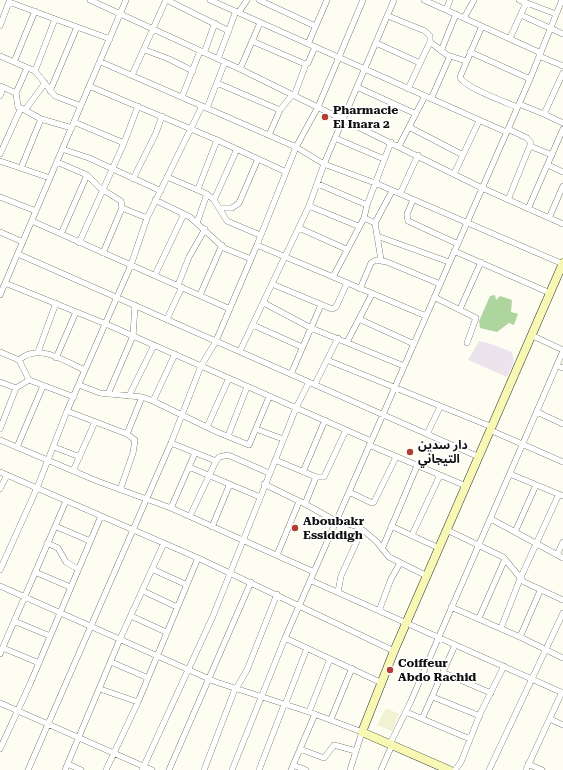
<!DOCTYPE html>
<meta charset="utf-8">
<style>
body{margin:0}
canvas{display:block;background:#fefdf2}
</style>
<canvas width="563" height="770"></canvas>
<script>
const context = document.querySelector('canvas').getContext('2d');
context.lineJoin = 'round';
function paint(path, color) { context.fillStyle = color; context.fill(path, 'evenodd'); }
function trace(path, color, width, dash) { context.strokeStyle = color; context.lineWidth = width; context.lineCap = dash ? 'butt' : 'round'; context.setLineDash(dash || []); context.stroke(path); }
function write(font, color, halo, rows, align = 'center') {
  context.font = font + ' "Roboto Serif","Noto Sans Arabic",serif'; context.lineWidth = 4; context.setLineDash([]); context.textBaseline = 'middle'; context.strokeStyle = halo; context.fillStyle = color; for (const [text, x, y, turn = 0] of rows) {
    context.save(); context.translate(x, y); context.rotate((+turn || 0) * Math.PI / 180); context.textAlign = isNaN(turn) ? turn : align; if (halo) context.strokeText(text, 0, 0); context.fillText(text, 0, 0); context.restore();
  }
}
paint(new Path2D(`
 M479,341L491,344L512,352L514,362L507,377L468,360Z`), '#ece4ec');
paint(new Path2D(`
 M386,708L399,714L392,731L377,725Z`), '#f0f2d3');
paint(new Path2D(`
 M495,295L496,300L500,296L512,300L511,312L518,314L514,325L509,323L497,332L480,328L479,321L490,296Z`), '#afd59e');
const street = new Path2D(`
 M90,0L240,69L482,188L563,224
 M167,0L229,31
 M210,0L506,132
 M259,0L315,26
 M424,0L541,53
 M519,0L556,14
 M446,10L450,0
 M239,12L247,0
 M521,15L563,34
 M388,16L425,31L430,36V42L408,89
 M464,18L474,0
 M55,19L110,39
 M0,26L9,2L55,19L35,71
 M482,26L460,77C465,88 505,102 517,107
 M510,38L526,3
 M252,41L305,64L308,63L315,47
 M430,42L447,55L466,61
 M376,43L420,63
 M308,44L327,0
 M145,50L169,59L193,71
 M441,51L456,14
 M470,52L530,79
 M204,53L215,23
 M0,56L35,71L55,96L81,106
 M539,56L563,66
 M218,59L236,11
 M14,62L35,11
 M101,62L296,147L324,164L375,183L563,264
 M240,69L260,23
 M132,75L166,0
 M217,83L280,110
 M0,86L16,93L18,107L21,108L0,154
 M89,86L217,140L286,172
 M357,87L416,114
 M50,91L77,27
 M16,93L27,68
 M0,96L3,88
 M294,96L306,64
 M182,97L200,51
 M431,99L450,56
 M519,104L544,114L563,73
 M21,108L41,119L72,128
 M207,108L225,62
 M25,110L45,83
 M544,114L563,123
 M74,122L124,143
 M409,127L463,155
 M508,129L527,138L531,143L508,200
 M269,135L280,110L292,95
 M335,138L384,159
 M399,146L425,96
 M530,146L552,155
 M62,149L89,158L161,191
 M0,161L50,178
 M57,162L87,175L100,188L121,201L122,208L147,218
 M548,165L563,172
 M21,168L41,119
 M454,174L479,121
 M167,177L207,194L214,200L227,221L260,235
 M133,179L156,133L162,116
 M318,184L367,205
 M198,189L217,140
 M400,194L418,155
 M0,197L36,211
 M155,200L190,217L224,248L251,259
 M214,200L237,149
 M413,200L407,214L408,221L458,244
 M309,206L358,226
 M220,208H232L239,203L258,159
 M528,209L563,129
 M364,218L375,223
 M549,218L563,186
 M32,221L230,309
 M197,223L207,194
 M299,228L346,249
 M0,232L23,242
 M61,234L87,175
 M377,236L449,262
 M79,243L124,143L138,106
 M257,245L426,316
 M454,251L550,293
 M103,253L122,208
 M18,254L479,457
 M381,260L375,223L392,191
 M155,275L184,214
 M333,277L364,218L367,205L391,142
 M5,283L106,324L371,441
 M272,284L332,309L336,307L347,283
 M178,285L189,257L205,229
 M360,289L371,263L376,260L387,262L440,284
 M0,295L126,0
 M200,295L222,245
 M434,297L476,318L467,343
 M264,303L311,328L404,366
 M460,309L481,262
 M167,319L182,287
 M359,319L414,344
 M253,325L302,347
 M531,335L563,350
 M347,342L372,294
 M240,351L309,206L324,164L394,0
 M0,352L19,360C39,342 65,362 85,370
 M38,352L56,303
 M56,358L76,312
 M19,360L29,380
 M327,360L492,427
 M557,366L563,368
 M291,374L321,305
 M0,382L16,388L29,380L74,397
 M315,384L338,338
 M79,385L100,393L142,397L153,401L217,432L249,445L269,397
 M108,394L133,336L135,305
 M129,396L154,345
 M153,401L175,354
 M67,411L127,434L135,440L133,453L120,490
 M537,412L563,424
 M207,427L229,378
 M0,429L16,388
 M256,429L283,439
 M490,430L563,462
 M127,434L142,397
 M427,434L440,407
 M228,436L247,387
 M0,440L97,481L171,508L314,572
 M171,443L216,461L219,457L228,455L269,473
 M369,445L466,486
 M17,447L43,386
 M54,447L80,457
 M275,460L316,477H324L346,430
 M189,467L260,497
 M73,471L95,422
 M0,472L198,558L394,651
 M303,472L325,420
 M510,474L563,496
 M264,484L305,504L316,477
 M0,489L7,475
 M349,492L372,503L374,502L396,457
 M305,504L336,521L356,526L364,531L376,541L389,557L427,576
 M171,508L195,453
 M190,516L216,461
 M491,519L563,558
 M55,526L90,541
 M391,526L439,548
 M212,527L229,486
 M447,530L503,557L524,582L563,600
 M515,532L536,485
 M412,535L440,475
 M47,543L58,548L66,562L78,569
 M382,549L417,466
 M277,555L299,502
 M557,555L563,542
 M152,569L187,585
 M0,570L37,488L67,411L131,265L147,218L202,106
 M35,572L70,587
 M310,580L563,693
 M0,586L216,682L309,712L362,732L350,770
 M143,591L177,607
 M338,592L341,576L362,530
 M451,607L520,637L563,658
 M379,611L391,579L400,563
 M131,616L166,632
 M479,618L505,559
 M14,621L50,636
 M501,628L520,579L559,494
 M520,637L540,591
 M285,638L382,683
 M3,648L39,663
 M0,654L66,501
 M111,662L148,678
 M444,673L491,693
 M237,687L247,670L277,594
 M100,689L138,702
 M433,697L480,716
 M0,703L152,770
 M285,705L307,648
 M309,712L330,659
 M406,712L470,739
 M331,719L352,668
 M422,719L455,645
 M550,719L563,725
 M390,744L411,701L563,351
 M0,749L30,684L101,516
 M300,749L324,758L334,745L356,751
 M68,764L81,770
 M528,764L542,770
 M293,765L306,770
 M28,770L171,443L201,366L216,341L257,245L296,147L318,107L363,0
 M65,770L120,639L164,543
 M106,770L138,702L198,558
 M142,770L213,616L296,408L309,382
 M169,770L251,582
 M204,770L235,689
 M232,770L285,638L530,79L562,0
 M259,770L284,705
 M291,770L315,714
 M381,770L392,745
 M455,770L461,762L480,714L504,666
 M489,770L563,613
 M526,770L562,692`);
const secondary = new Path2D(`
 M449,770L362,732L394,651L563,263`);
trace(street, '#424242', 6);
trace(secondary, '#313131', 9);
trace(street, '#fff', 5.5);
trace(secondary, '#f6f8b3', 8);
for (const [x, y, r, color] of [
 [325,117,4,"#b33e33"],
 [410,452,4,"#b33e33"],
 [295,528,4,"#b33e33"],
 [390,670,4,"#b33e33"]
]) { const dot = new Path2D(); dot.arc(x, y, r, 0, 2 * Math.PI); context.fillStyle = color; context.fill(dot); trace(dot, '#fff', 1.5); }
write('bold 12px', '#0f0f0f', '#fff', [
 ["Pharmacie",333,110],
 ["El Inara 2",333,124],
 ["دار سدين",418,445],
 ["التيجاني",418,459],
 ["Aboubakr",303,521],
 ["Essiddigh",303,535],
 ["Coiffeur",398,663],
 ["Abdo Rachid",398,677]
], 'left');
</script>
